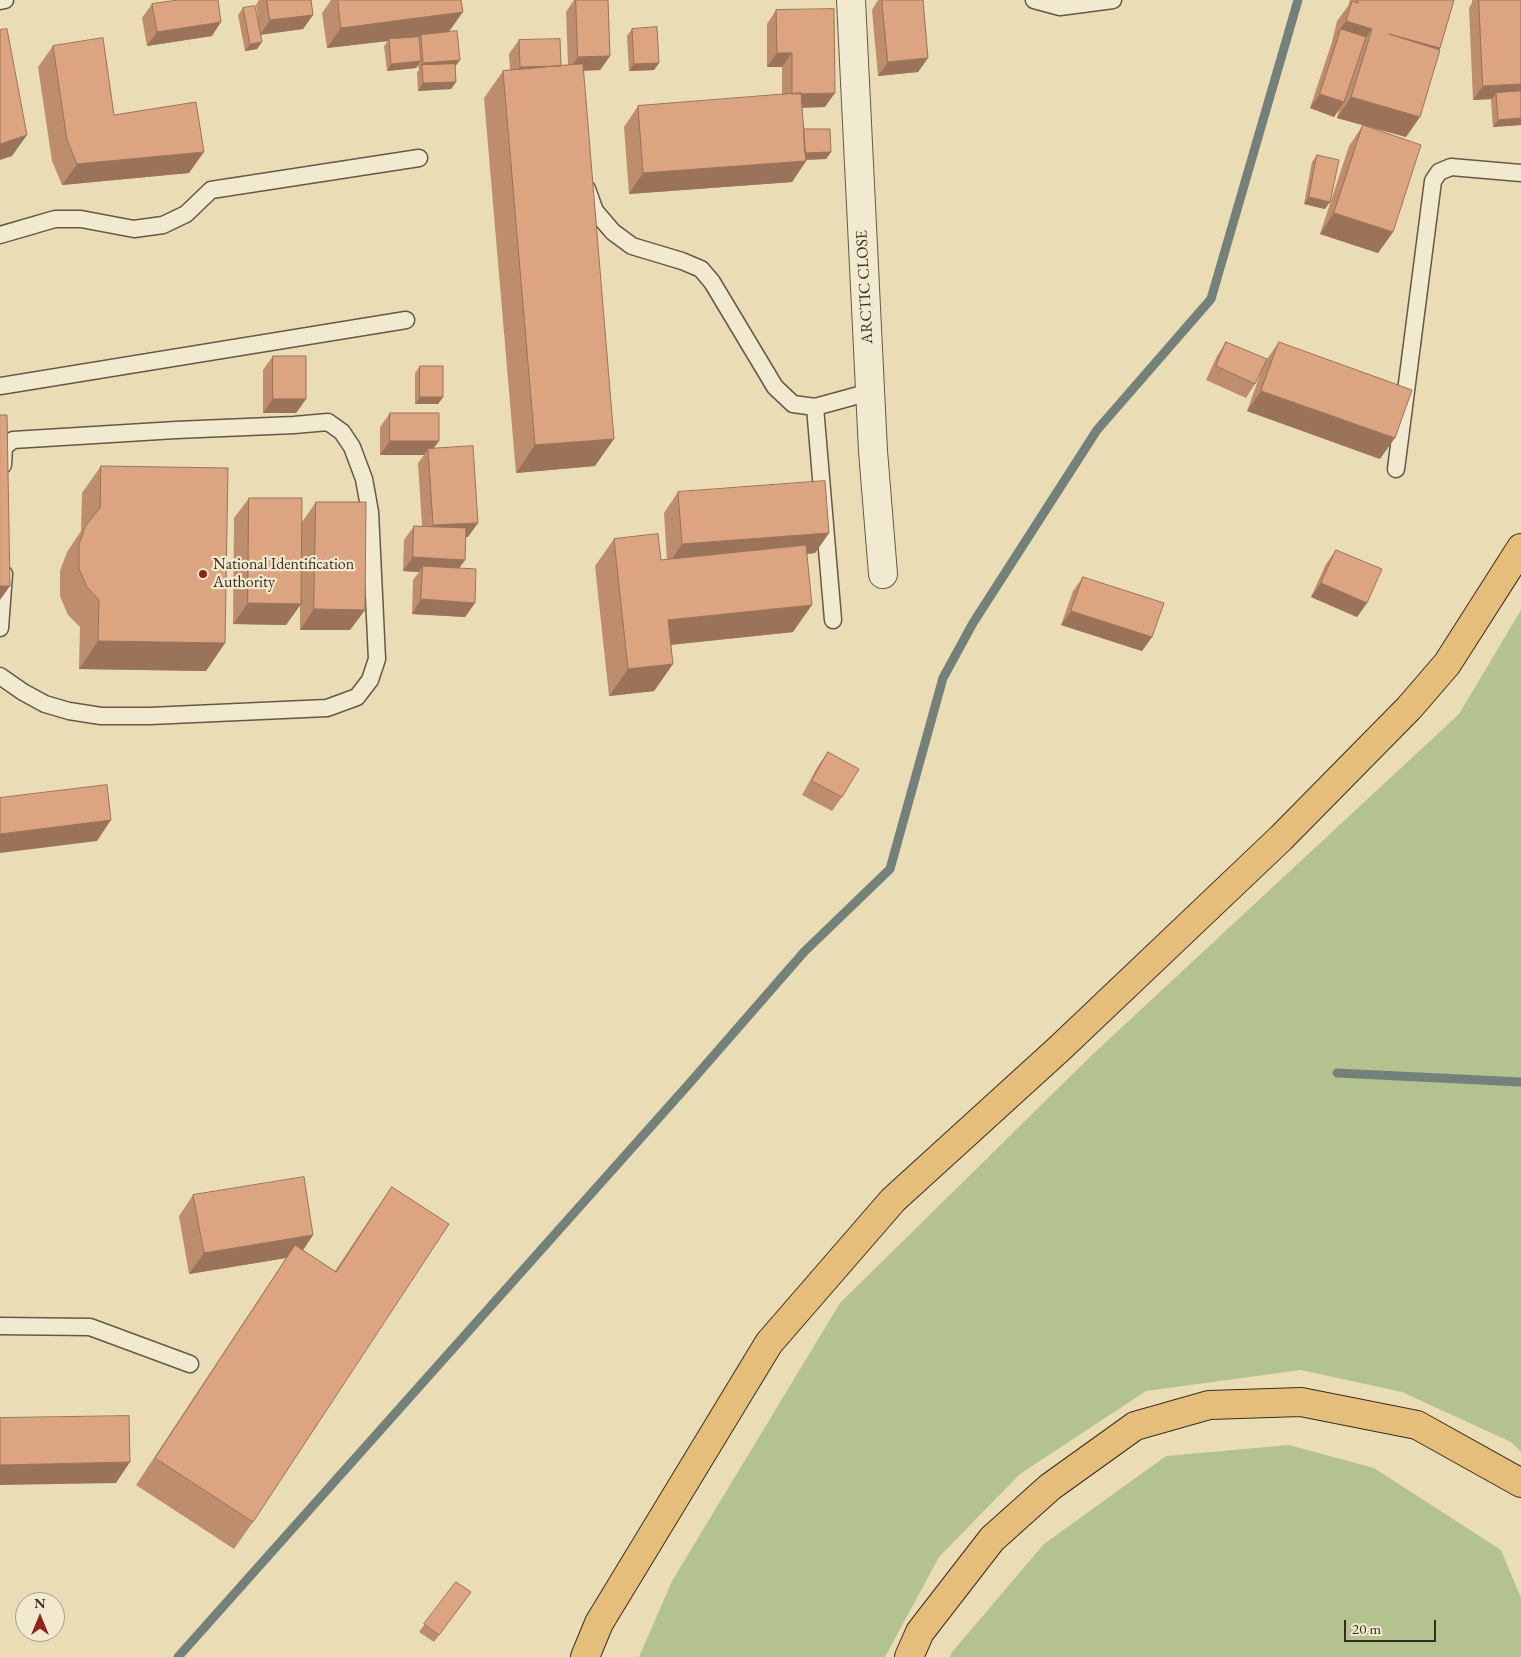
<!DOCTYPE html>
<style>
body{margin:0}
#map{position:relative;width:1521px;height:1657px;overflow:hidden;background:#eaddb6;font-family:"EB Garamond",serif}
canvas{display:block}
.north{position:absolute;left:15px;top:1592px;width:50px;height:50px;box-sizing:border-box;background:#f1e9d0;border:1px solid #a79d8a;border-radius:50%;rotate:0deg;font-size:14px;font-weight:700;line-height:20px;text-align:center;color:#392c21}
.north::after{content:'';display:block;margin:auto;width:18px;height:22px;background:#8f2418;clip-path:polygon(50% 0,100% 100%,50% 72%,0 100%)}
.scale{position:absolute;left:1344px;top:1620px;width:92px;height:22px;box-sizing:border-box;border:2px solid #392c21;border-top:0;padding-left:6px;font-size:15px;line-height:18px;white-space:nowrap;color:#392c21;-webkit-text-stroke:4px #f1e9d0;paint-order:stroke}
</style>
<div id="map">
<canvas width="1521" height="1657"></canvas>
<div class="north">N</div>
<div class="scale">20 m</div>
</div>
<script>
const context = document.querySelector('canvas').getContext('2d');
context.lineJoin = 'round';
function paint(path, color) { context.fillStyle = color; context.fill(path, 'evenodd'); }
function trace(path, color, width, dash) { context.strokeStyle = color; context.lineWidth = width; context.lineCap = dash ? 'butt' : 'round'; context.setLineDash(dash || []); context.stroke(path); }
function write(font, color, halo, rows, align = 'center') {
  context.font = font + ' "EB Garamond",serif'; context.lineWidth = 4.5; context.setLineDash([]); context.textBaseline = 'middle'; context.strokeStyle = halo; context.fillStyle = color; for (const [text, x, y, turn = 0] of rows) {
    context.save(); context.translate(x, y); context.rotate((+turn || 0) * Math.PI / 180); context.textAlign = isNaN(turn) ? turn : align; if (halo) context.strokeText(text, 0, 0); context.fillText(text, 0, 0); context.restore();
  }
}
paint(new Path2D(`
 M1521,610V1452L1511,1442L1402,1392L1301,1370L1146,1391L1020,1474L939,1557L885,1657H639L672,1581L840,1303L1092,1055L1459,714Z
 M1289,1445L1374,1468L1501,1550L1521,1598V1657H950L952,1652L1044,1544L1166,1456Z`), '#b4c290');
trace(new Path2D(`
 M1337,1073L1521,1082
 M178,1657L688,1085L804,952L890,869L943,678L973,623L1097,430L1211,299L1298,0`), '#74817b', 9);
const lane = new Path2D(`
 M1034,0L1060,7L1113,0
 M0,1L5,0
 M587,189L595,211L613,232L632,246L682,261L701,269L712,282L775,387L793,404L815,407L870,392
 M0,235L55,219H81L134,229L163,225L186,214L211,190L419,158
 M0,386L406,320
 M815,407L833,620
 M1396,469L1433,181L1439,172L1451,167L1521,173
 M0,628L4,574
 M0,676L23,692L45,704L69,711L101,716H150L327,708L357,697L370,680L377,659L370,512L364,479L352,447L342,432L328,422L294,425L176,430L13,440L4,447L3,465
 M0,1326L90,1327L190,1364`);
const street = new Path2D(`
 M851,0L873,451L883,574`);
const highway = new Path2D(`
 M585,1657L599,1623L769,1343L893,1200L1060,1048L1281,838L1409,708L1447,664L1521,548
 M909,1657L920,1632L992,1539L1050,1487L1135,1426L1209,1405L1301,1402L1417,1425L1521,1483`);
trace(lane, '#655846', 19);
trace(street, '#655846', 30);
trace(highway, '#392c21', 30);
trace(lane, '#f1e9d0', 16);
trace(street, '#f1e9d0', 28);
trace(highway, '#e5be7b', 28);
paint(new Path2D(`
 M259,0H311L313,15L303,29L261,34L257,49L245,51L238,15L243,8L258,18L256,5Z
 M331,0H461L449,32L455,66L456,82L451,89L418,91L417,72L419,70L418,65L416,68L387,71L384,46L388,41L327,48L322,13Z
 M574,0H608L610,56L600,70L583,71L595,466L516,473L484,98L503,71L510,70L509,54L519,40L561,66L568,65L566,12Z
 M878,0H923L928,58L918,72L878,76L872,10Z
 M1350,0H1454L1440,48L1406,137L1337,118L1339,110L1334,117L1310,108L1332,42L1337,21L1348,6Z
 M1472,0H1521V125L1493,127L1491,100L1492,99L1473,100L1469,8L1472,3Z
 M152,4L212,36L147,46L142,18Z
 M776,10L825,107L802,108L804,129L831,152L826,159L806,160V161L792,182L629,194L624,127L638,106L782,95V67H767V24Z
 M632,29L659,63L654,70L629,71L627,36Z
 M53,46L114,115L189,173L62,185L52,161L38,67Z
 M1363,125L1393,232L1378,253L1320,234L1349,146Z
 M1317,155L1325,209L1304,204L1312,162Z
 M1226,342L1267,359L1279,342L1380,459L1247,411L1261,372L1255,384L1246,398L1206,380L1217,356Z
 M273,356L306,399L296,413H263V370Z
 M420,366L443,397L438,404H415V373Z
 M390,413L433,449L468,537H466L465,560L459,568L475,603L465,617L412,614L413,580L419,572L403,571L404,540L414,526H422L418,463L424,455H380V427Z
 M101,466L225,643L206,671L79,669L80,627L68,615L60,596V571L67,552L81,531L82,493Z
 M678,492L829,533L815,553L807,554L793,632L671,645L673,664L654,691L609,696L595,566L614,539L661,560H667L664,513Z
 M249,498L302,522L316,502L365,610L350,630H300V605L286,625L233,624L234,518Z
 M1336,550L1367,603L1357,617L1311,597L1326,564Z
 M1083,577L1152,637L1142,651L1061,625L1073,591Z
 M828,752L842,797L832,811L802,795L818,766Z
 M392,1187L253,1522L234,1549L136,1485L286,1258L189,1274L179,1216L193,1195L313,1235L303,1250L335,1271L373,1214Z
 M456,1582L471,1592L434,1642L419,1632Z`), '#bd8d6e');
paint(new Path2D(`
 M463,12L448,33L421,35L419,37L390,40L389,39L388,41L327,48L341,28Z
 M313,15L303,29L260,35L270,20Z
 M1346,21L1372,29L1357,50L1341,29L1331,42Z
 M221,22L212,36L147,46L157,32Z
 M1389,34L1440,48L1426,69Z
 M262,42L257,49L245,51L250,44Z
 M777,53H792L782,67H767Z
 M610,56L600,70L568,71L578,57Z
 M928,58L918,72L878,76L888,62Z
 M460,60L455,67L422,65L418,70L423,63Z
 M421,61L416,68L387,71L391,64Z
 M659,63L654,70L629,71L634,64Z
 M561,66L510,81L520,67Z
 M456,82L451,89L418,91L423,83Z
 M1521,84V91L1496,93L1492,99L1473,100L1483,86Z
 M835,93L825,107L782,108L792,94Z
 M1320,94L1344,102L1334,117L1310,108Z
 M1351,97L1420,117L1406,137L1337,118Z
 M1521,118V125L1493,127L1498,120Z
 M27,135L12,156L0,160V144Z
 M204,152L189,173L62,185L77,164Z
 M831,152L826,159L796,160L801,153Z
 M806,161L792,182L629,194L643,173Z
 M1309,197L1330,202L1325,209L1304,204Z
 M1334,213L1393,232L1378,253L1320,234Z
 M1261,391L1395,438L1380,459L1247,411Z
 M420,397H443L438,404H415Z
 M273,399H306L296,413H263Z
 M614,439L595,466L516,473L535,445Z
 M390,441H439L429,455L428,449L424,455H380Z
 M478,523L468,537L423,539L433,525Z
 M829,533L815,553L668,565L682,544Z
 M413,557L465,560L455,574L423,566L419,572L403,571Z
 M1321,583L1367,603L1357,617L1311,597Z
 M0,586H10L0,600Z
 M421,599L475,603L465,617L412,614Z
 M248,603L301,604L286,625L233,624Z
 M812,605L793,632L649,647L668,620Z
 M314,609L365,610L350,630H300Z
 M1071,611L1152,637L1142,651L1061,625Z
 M98,641L225,643L206,671L79,669Z
 M673,664L654,691L609,696L628,669Z
 M111,820L97,841L0,853V834Z
 M313,1235L299,1256L295,1245L286,1258L189,1274L204,1253Z
 M130,1462L116,1483L0,1485V1465Z`), '#9a735a');
const building = new Path2D(`
 M178,0H218L221,22L157,32L152,4Z
 M267,0H311L313,15L270,20Z
 M338,0H461L463,12L341,28Z
 M576,0H608L610,56L578,57Z
 M882,0H923L928,58L888,62Z
 M1358,0H1454L1440,48L1389,34L1440,50L1420,117L1351,97L1372,29L1346,21L1352,1L1358,3Z
 M1479,0H1521V84L1483,86Z
 M255,6L262,42L250,44L243,8Z
 M834,9L835,93L792,94V53H777L776,10Z
 M657,27L659,63L634,64L632,29Z
 M7,29L27,135L0,144V30Z
 M1341,29L1366,37L1344,102L1320,94Z
 M457,31L460,60L423,63L421,35Z
 M419,37L421,61L391,64L389,39Z
 M103,38L114,115L196,102L204,152L77,164L67,140L53,46Z
 M560,39L561,66L520,67L519,40Z
 M455,64L456,82L423,83L422,65Z
 M583,64L614,439L535,445L503,71Z
 M1521,91V118L1498,120L1496,93Z
 M801,93L806,161L643,173L638,106Z
 M1363,125L1421,145L1393,232L1334,213Z
 M804,129H830L831,152L805,153Z
 M1317,155L1339,160L1330,202L1309,197Z
 M1226,342L1267,359L1255,384L1216,366Z
 M1279,342L1412,390L1395,438L1261,391Z
 M273,356H306V399H273Z
 M420,366H443V397H420Z
 M390,413H439V441H390Z
 M0,415H7L10,586H0Z
 M473,446L478,523L433,525L428,449Z
 M101,466L228,468L225,643L98,641L99,600L87,587L79,569V544L86,525L100,508Z
 M825,481L829,533L682,544L678,492Z
 M249,498H302L301,604L248,603Z
 M316,502H366L365,610L314,609Z
 M414,526L466,528L465,560L413,557Z
 M658,534L661,560L806,545L812,605L668,620L673,664L628,669L614,539Z
 M1336,550L1382,569L1367,603L1321,583Z
 M423,566L476,569L475,603L421,599Z
 M1083,577L1164,603L1152,637L1071,611Z
 M828,752L859,769L842,797L812,781Z
 M107,785L111,820L0,834V798Z
 M304,1177L313,1235L204,1253L193,1195Z
 M392,1187L449,1224L253,1522L155,1458L295,1245L336,1272Z
 M129,1416L130,1462L0,1465V1418Z
 M456,1582L471,1592L439,1635L424,1624Z`);
paint(building, '#dca480');
trace(building, '#9a735a', 1);
for (const [x, y, r, color] of [
 [203,574,5,"#8f2418"]
]) { const dot = new Path2D(); dot.arc(x, y, r, 0, 2 * Math.PI); context.fillStyle = color; context.fill(dot); trace(dot, '#f1e9d0', 2); }
write('16px', '#392c21', '#f1e9d0', [
 ["ARCTIC CLOSE",865,287,-93]
]);
write('16px', '#392c21', '#f1e9d0', [
 ["National Identification",213,565],
 ["Authority",213,583]
], 'left');
</script>
